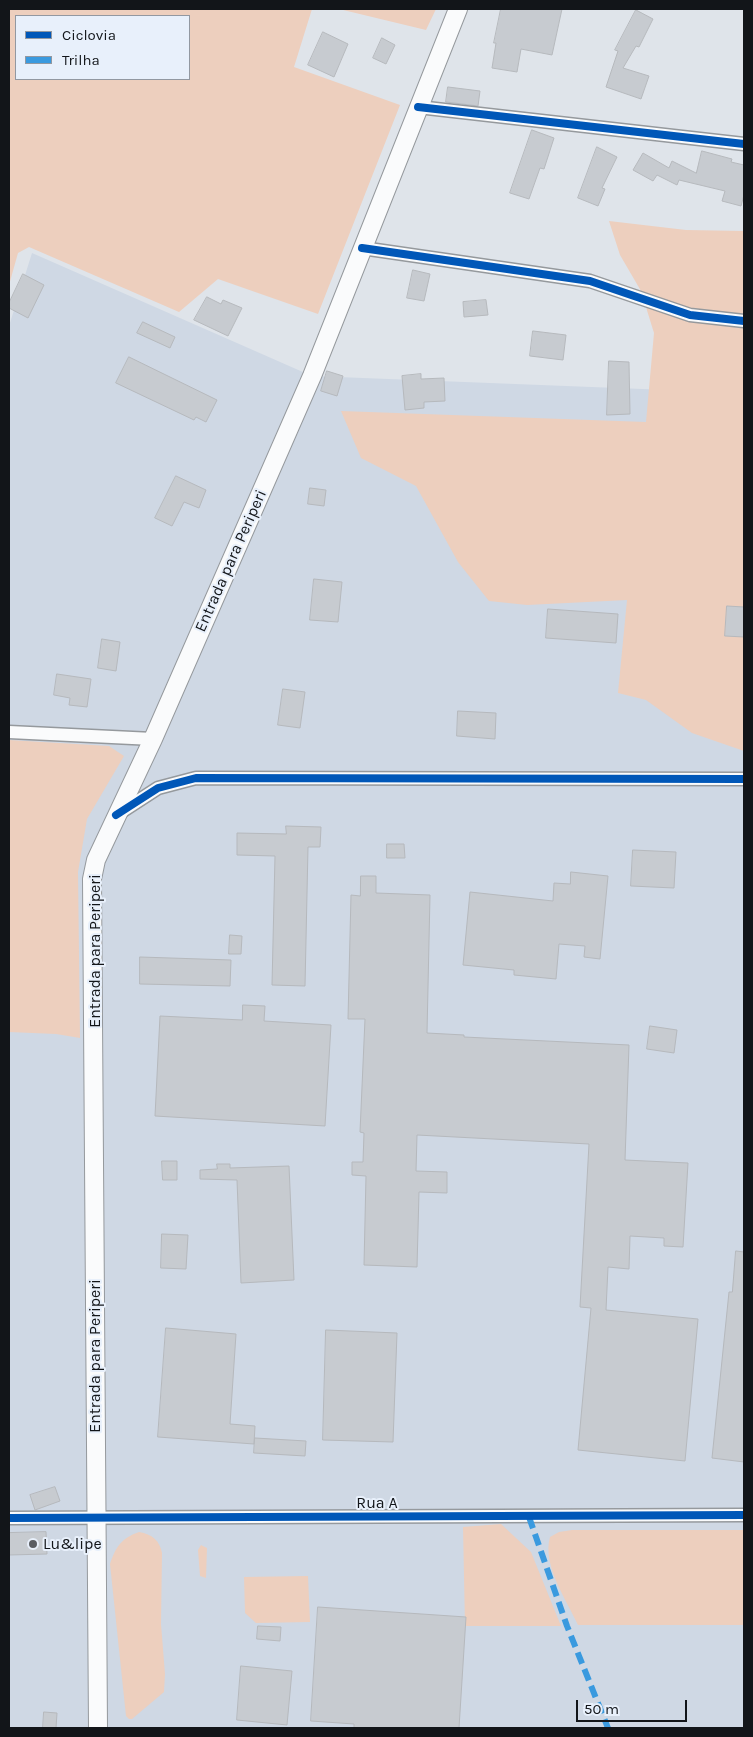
<!DOCTYPE html>
<style>
body{margin:0}
#map{position:relative;width:753px;height:1737px;overflow:hidden;background:#dfe4ea;font-family:Karla,sans-serif}
canvas{display:block}
.frame{position:absolute;inset:0;border:10px solid #121519;pointer-events:none}
.legend{position:absolute;left:15px;top:15px;width:175px;height:65px;box-sizing:border-box;background:#e8f0fb;border:1px solid #9298a1;margin:0;padding:6px 9px;list-style:none;font-size:15px;color:#121519}
.legend li{display:flex;align-items:center;gap:10px;height:25px}
.legend b{width:25px;border:1px solid #9298a1}
.scale{position:absolute;left:576px;top:1700px;width:111px;height:22px;box-sizing:border-box;border:2px solid #121519;border-top:0;padding-left:6px;font-size:15px;line-height:18px;white-space:nowrap;color:#121519;-webkit-text-stroke:4px #e8f0fb;paint-order:stroke}
</style>
<div id="map">
<canvas width="753" height="1737"></canvas>
<div class="frame"></div>
<ul class="legend">
<li><b style="height:6px;background:#0057b8"></b>Ciclovia</li>
<li><b style="height:6px;background:#3a9adf"></b>Trilha</li>
</ul>
<div class="scale">50 m</div>
</div>
<script>
const context = document.querySelector('canvas').getContext('2d');
context.lineJoin = 'round';
function paint(path, color) { context.fillStyle = color; context.fill(path, 'evenodd'); }
function trace(path, color, width, dash) { context.strokeStyle = color; context.lineWidth = width; context.lineCap = dash ? 'butt' : 'round'; context.setLineDash(dash || []); context.stroke(path); }
function write(font, color, halo, rows, align = 'center') {
  context.font = font + ' Karla,sans-serif'; context.lineWidth = 4; context.setLineDash([]); context.textBaseline = 'middle'; context.strokeStyle = halo; context.fillStyle = color; for (const [text, x, y, turn = 0] of rows) {
    context.save(); context.translate(x, y); context.rotate((+turn || 0) * Math.PI / 180); context.textAlign = isNaN(turn) ? turn : align; if (halo) context.strokeText(text, 0, 0); context.fillText(text, 0, 0); context.restore();
  }
}
paint(new Path2D(`
 M32,253L312,376L744,393V1728H9V326Z`), '#cfd8e4');
paint(new Path2D(`
 M9,9H312L294,67L400,105L318,314L218,279L179,312L29,247L18,253L9,285ZM189,16V79H16V16Z
 M339,9H436L426,30Z
 M609,221L686,230L744,231V751L692,733L646,700L618,693L627,600L527,605L489,601L458,562L416,486L361,458L341,411L646,422L654,333L641,291L620,255Z
 M9,740L109,746L124,756L87,819L78,872L80,1038L56,1034L9,1032Z
 M501,1524L531,1552L561,1626H465L463,1527Z
 M572,1530H744V1625H578C566,1599 542,1565 550,1537L559,1532Z
 M139,1532C152,1534 160,1541 162,1553L161,1624L165,1674L164,1692L132,1719H129L126,1716L110,1564C116,1546 122,1538 139,1532Z
 M201,1545L207,1548L206,1578L200,1576L198,1550Z
 M308,1576L310,1622L256,1623L245,1613L244,1577Z`), '#edcfbe');
const building = new Path2D(`
 M501,9H562L552,55L521,49L517,72L492,68L496,43H494Z
 M636,10L653,19L639,47L636,46L623,68L649,76L641,99L606,87L618,51L615,50Z
 M323,32L348,44L334,77L308,65Z
 M382,38L395,45L386,64L373,58Z
 M448,87L480,91L478,106L446,102Z
 M532,130L554,138L544,169L540,168L529,199L510,193Z
 M597,147L617,157L602,188L605,189L598,206L578,198Z
 M702,151L732,159L731,162L744,165V195L741,206L722,201L725,191L679,180L677,185L657,175L653,181L633,170L643,153L669,168L672,161L696,173Z
 M413,270L430,274L424,301L407,298Z
 M23,274L44,285L28,318L9,308V303Z
 M207,297L221,304L223,300L242,308L228,336L194,320Z
 M486,300L488,315L464,317L463,302Z
 M143,322L175,337L170,348L137,333Z
 M533,331L566,335L563,360L530,356Z
 M129,357L217,400L206,422L196,417L194,420L116,383Z
 M609,361L629,362L630,414L607,415Z
 M327,371L343,376L337,396L321,391Z
 M421,374V379L444,378L445,401L424,402V408L405,410L402,376Z
 M176,476L206,490L199,508L184,502L172,526L155,518Z
 M310,488L326,490L324,506L308,504Z
 M314,579L342,582L338,622L310,620Z
 M727,606L744,607V637L725,636Z
 M548,609L618,614L616,643L546,638Z
 M102,639L120,642L116,671L98,668Z
 M57,674L91,679L87,707L69,705L70,698L54,695Z
 M283,689L305,692L300,728L278,725Z
 M458,711L496,713L495,739L457,736Z
 M286,826L321,827L320,847H308L305,986L272,985L275,856L237,855V833L286,834Z
 M387,844H404L405,858H387Z
 M633,850L676,852L674,888L631,886Z
 M571,872L608,876L600,959L584,957L585,946L559,944L556,979L514,975V970L463,965L470,892L553,901L554,883L570,884Z
 M361,876H376V893L430,895L427,1033L464,1035V1037L629,1045L625,1160L688,1163L683,1247L664,1246V1238L630,1236L629,1269L608,1267L606,1310L698,1319L685,1461L578,1450L591,1308L580,1307L589,1144L417,1135L416,1171L447,1172V1193L419,1192L417,1267L364,1265L366,1176L352,1175V1162H363L364,1133L360,1132L365,1019H348L351,895L360,896Z
 M230,935L242,936L241,954H229Z
 M140,957L231,960L230,986L140,984Z
 M243,1005L265,1006L264,1021L331,1025L325,1126L155,1116L160,1016L242,1020Z
 M650,1026L677,1030L674,1053L647,1049Z
 M162,1161H177V1180H163Z
 M217,1164H230V1168L289,1166L294,1280L241,1283L237,1180L200,1179V1170L217,1169Z
 M162,1234L188,1235L186,1269L161,1268Z
 M736,1251L744,1252V1462L712,1458L729,1292H732Z
 M166,1328L236,1334L230,1424L255,1426L254,1444L158,1437Z
 M326,1330L397,1333L393,1442L323,1440Z
 M255,1438L306,1441L305,1456L254,1453Z
 M55,1487L60,1501L35,1510L30,1495Z
 M46,1532L47,1554L9,1555V1533Z
 M318,1607L466,1617L459,1728H354V1724L311,1721Z
 M258,1626L281,1627L280,1641L257,1639Z
 M241,1666L292,1671L287,1725L237,1720Z
 M44,1712L57,1713L56,1728H43Z`);
paint(building, '#c7cbd0');
trace(building, '#b6b9bd', 1);
const street = new Path2D(`
 M418,107L744,144
 M362,248L590,281L690,315L744,321
 M9,732L153,739
 M118,814L158,788L196,778L744,779
 M9,1518L744,1515`);
const secondary = new Path2D(`
 M98,1728L92,879L96,860L153,739L312,376L458,9`);
trace(street, '#95999d', 15);
trace(secondary, '#95999d', 20);
trace(street, '#fafbfc', 12);
trace(secondary, '#fafbfc', 18);
trace(new Path2D(`
 M529,1517L567,1626L608,1728`), '#3a9adf', 6, [12, 6]);
trace(new Path2D(`
 M418,107L744,144
 M362,248L590,281L690,315L744,321
 M116,815L158,788L196,778L744,779
 M9,1518L744,1515`), '#0057b8', 8);
for (const [x, y, r, color] of [
 [33,1544,5,"#5a5d62"]
]) { const dot = new Path2D(); dot.arc(x, y, r, 0, 2 * Math.PI); context.fillStyle = color; context.fill(dot); trace(dot, '#e8f0fb', 2); }
write('16px', '#121519', '#e8f0fb', [
 ["Entrada para Periperi",231,561,-66],
 ["Entrada para Periperi",95,951,-90],
 ["Entrada para Periperi",95,1356,-90],
 ["Rua A",377,1503]
]);
write('16px', '#121519', '#e8f0fb', [
 ["Lu&lipe",43,1544]
], 'left');
</script>
